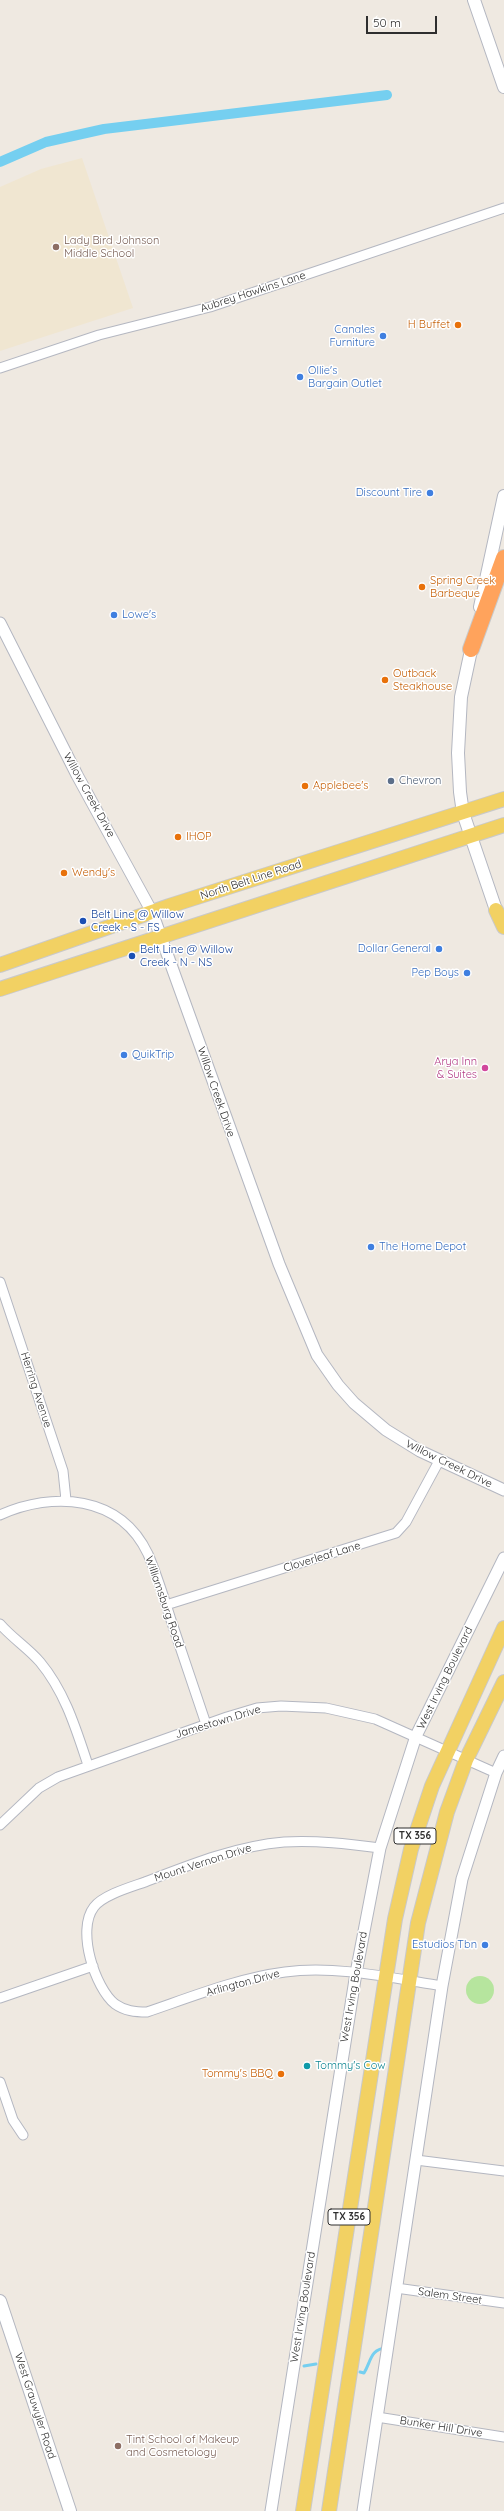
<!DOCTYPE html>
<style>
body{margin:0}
#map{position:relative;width:504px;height:2511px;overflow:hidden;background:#efe9e1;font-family:Quicksand,sans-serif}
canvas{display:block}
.scale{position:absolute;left:366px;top:16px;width:71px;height:18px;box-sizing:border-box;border:2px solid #2e2e2e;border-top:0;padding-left:5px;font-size:12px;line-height:14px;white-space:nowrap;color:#2e2e2e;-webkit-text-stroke:3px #fff;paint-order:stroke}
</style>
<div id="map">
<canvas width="504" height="2511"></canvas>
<div class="scale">50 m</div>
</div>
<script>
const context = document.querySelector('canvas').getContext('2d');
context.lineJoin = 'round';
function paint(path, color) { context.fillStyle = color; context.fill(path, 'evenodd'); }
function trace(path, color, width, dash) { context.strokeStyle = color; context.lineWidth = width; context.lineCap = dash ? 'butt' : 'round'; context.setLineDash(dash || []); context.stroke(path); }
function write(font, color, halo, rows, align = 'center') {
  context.font = font + ' Quicksand,sans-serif'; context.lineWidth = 3; context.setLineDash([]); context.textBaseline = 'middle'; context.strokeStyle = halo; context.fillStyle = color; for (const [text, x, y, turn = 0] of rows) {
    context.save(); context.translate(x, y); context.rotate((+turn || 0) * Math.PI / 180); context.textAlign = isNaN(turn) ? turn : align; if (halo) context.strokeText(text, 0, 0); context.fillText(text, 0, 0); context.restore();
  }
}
paint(new Path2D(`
 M82,158L133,308L0,351V187L41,169Z`), '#f0e6d1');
paint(new Path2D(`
 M466 1990a14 14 0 1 1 28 0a14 14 0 1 1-28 0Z`), '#b6e59e');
trace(new Path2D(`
 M304,2366L316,2364
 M360,2372L364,2373C371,2362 370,2349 386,2348`), '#75cff0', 3);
trace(new Path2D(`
 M0,162L46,142L104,129L387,95`), '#75cff0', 10);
const minor = new Path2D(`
 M0,368L99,335L210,307L504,208
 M0,1282L63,1471L66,1500
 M0,1515C53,1491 120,1495 148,1554C157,1575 164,1598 171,1620C183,1655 194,1689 206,1724
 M166,1605L396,1533L406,1522L439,1461
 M0,1624C12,1638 28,1648 40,1662C65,1692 76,1729 88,1765
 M0,1825L39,1788L58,1777L227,1717L257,1708L281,1706L326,1708L375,1719L496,1773
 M380,1848C349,1844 316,1840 284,1842C236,1846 189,1865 145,1882C131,1887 103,1895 94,1907C76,1930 95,1988 115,2004C125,2011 135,2012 147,2012C191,1997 238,1978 285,1972C335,1965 392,1978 442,1986
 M0,1998L93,1966
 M0,2082L13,2120L23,2135
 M416,2160L504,2171
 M396,2288L504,2303
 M377,2417L504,2437`);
const tertiary = new Path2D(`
 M0,623L77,775L152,912L279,1264L317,1355L338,1385L354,1403L386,1430L420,1451L504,1490
 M271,2511L356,1973L380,1848L416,1736L504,1558
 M363,2511L442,1986L462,1879L496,1773L504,1756`);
const secondary = new Path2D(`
 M474,0L504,87
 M480,607L504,496
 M473,641L461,697L458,753L460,792L463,813L496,910
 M0,2301L70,2511`);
const primary = new Path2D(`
 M496,910L504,927
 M0,965L169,906L504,799
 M0,989L504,825
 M303,2511L395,1919L411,1849L432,1786L504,1628
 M329,2511L418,1923L447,1812L466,1760L504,1682`);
const motorway = new Path2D(`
 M471,649L504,558`);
trace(minor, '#b4b7c1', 11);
trace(tertiary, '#b4b7c1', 13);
trace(secondary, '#b4b7c1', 14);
trace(primary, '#c9c9c9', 16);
trace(motorway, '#c9c9c9', 18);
trace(minor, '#fff', 9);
trace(tertiary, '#fff', 11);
trace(secondary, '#fff', 12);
trace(primary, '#f2d163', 14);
trace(motorway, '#ffa35c', 16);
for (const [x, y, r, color] of [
 [56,247,4,"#8d6e63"],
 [458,325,4,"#e8710a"],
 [383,336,4,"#3f7fe0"],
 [300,377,4,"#3f7fe0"],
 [430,493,4,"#3f7fe0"],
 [422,587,4,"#e8710a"],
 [114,615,4,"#3f7fe0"],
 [385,680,4,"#e8710a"],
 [391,781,4,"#5c6f8a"],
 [305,786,4,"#e8710a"],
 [178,837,4,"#e8710a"],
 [64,873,4,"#e8710a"],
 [83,921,4,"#1a4fb4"],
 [439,949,4,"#3f7fe0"],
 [132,956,4,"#1a4fb4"],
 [467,973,4,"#3f7fe0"],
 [124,1055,4,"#3f7fe0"],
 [485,1068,4,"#d1479c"],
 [371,1247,4,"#3f7fe0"],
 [485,1945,4,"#3f7fe0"],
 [307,2066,4,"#0f9aa8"],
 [281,2074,4,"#e8710a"],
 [118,2446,4,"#8d6e63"]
]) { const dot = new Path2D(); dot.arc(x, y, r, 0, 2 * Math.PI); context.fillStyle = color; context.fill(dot); trace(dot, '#fff', 1.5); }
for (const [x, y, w] of [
 [415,1836,42],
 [349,2217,42]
]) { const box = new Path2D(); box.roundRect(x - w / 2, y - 8, w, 16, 3); context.fillStyle = '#fff'; context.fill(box); trace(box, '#2e2e2e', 1); }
write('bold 10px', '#2e2e2e', null, [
 ["TX 356",415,1836],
 ["TX 356",349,2217]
]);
write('11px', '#785e54', '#fff', [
 ["Lady Bird Johnson",64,241],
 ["Middle School",64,254],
 ["Tint School of Makeup",126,2440],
 ["and Cosmetology",126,2453]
], 'left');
write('11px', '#2e2e2e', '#fff', [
 ["Aubrey Hawkins Lane",253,292,-18],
 ["Willow Creek Drive",89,795,61],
 ["North Belt Line Road",251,880,-18],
 ["Willow Creek Drive",216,1092,71],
 ["Herring Avenue",36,1390,72],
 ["Willow Creek Drive",449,1464,26],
 ["Cloverleaf Lane",322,1557,-17],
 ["Williamsburg Road",164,1602,71],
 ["West Irving Boulevard",445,1678,-64],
 ["Jamestown Drive",218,1722,-17],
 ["Mount Vernon Drive",203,1863,-18],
 ["Arlington Drive",243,1983,-15],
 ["West Irving Boulevard",354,1987,-80],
 ["Salem Street",450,2296,8],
 ["West Irving Boulevard",303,2307,-81],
 ["West Grauwyler Road",35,2406,72],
 ["Bunker Hill Drive",441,2427,9]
]);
write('11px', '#c56008', '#fff', [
 ["H Buffet",450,325,"right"],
 ["Spring Creek",430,581],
 ["Barbeque",430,594],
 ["Outback",393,674],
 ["Steakhouse",393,687],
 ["Applebee's",313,786],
 ["IHOP",186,837],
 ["Wendy's",72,873],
 ["Tommy's BBQ",273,2074,"right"]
], 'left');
write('11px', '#366cbe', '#fff', [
 ["Canales",375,330],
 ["Furniture",375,343],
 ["Ollie's",308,371,"left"],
 ["Bargain Outlet",308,384,"left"],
 ["Discount Tire",422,493],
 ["Lowe's",122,615,"left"],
 ["Dollar General",431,949],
 ["Pep Boys",459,973],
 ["QuikTrip",132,1055,"left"],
 ["The Home Depot",379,1247,"left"],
 ["Estudios Tbn",477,1945]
], 'right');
write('11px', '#4e5e75', '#fff', [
 ["Chevron",399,781]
], 'left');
write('11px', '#164399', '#fff', [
 ["Belt Line @ Willow",91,915],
 ["Creek - S - FS",91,928],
 ["Belt Line @ Willow",140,950],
 ["Creek - N - NS",140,963]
], 'left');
write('11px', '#b23c85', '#fff', [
 ["Arya Inn",477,1062],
 ["& Suites",477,1075]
], 'right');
write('11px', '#0d838f', '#fff', [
 ["Tommy's Cow",315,2066]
], 'left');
</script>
